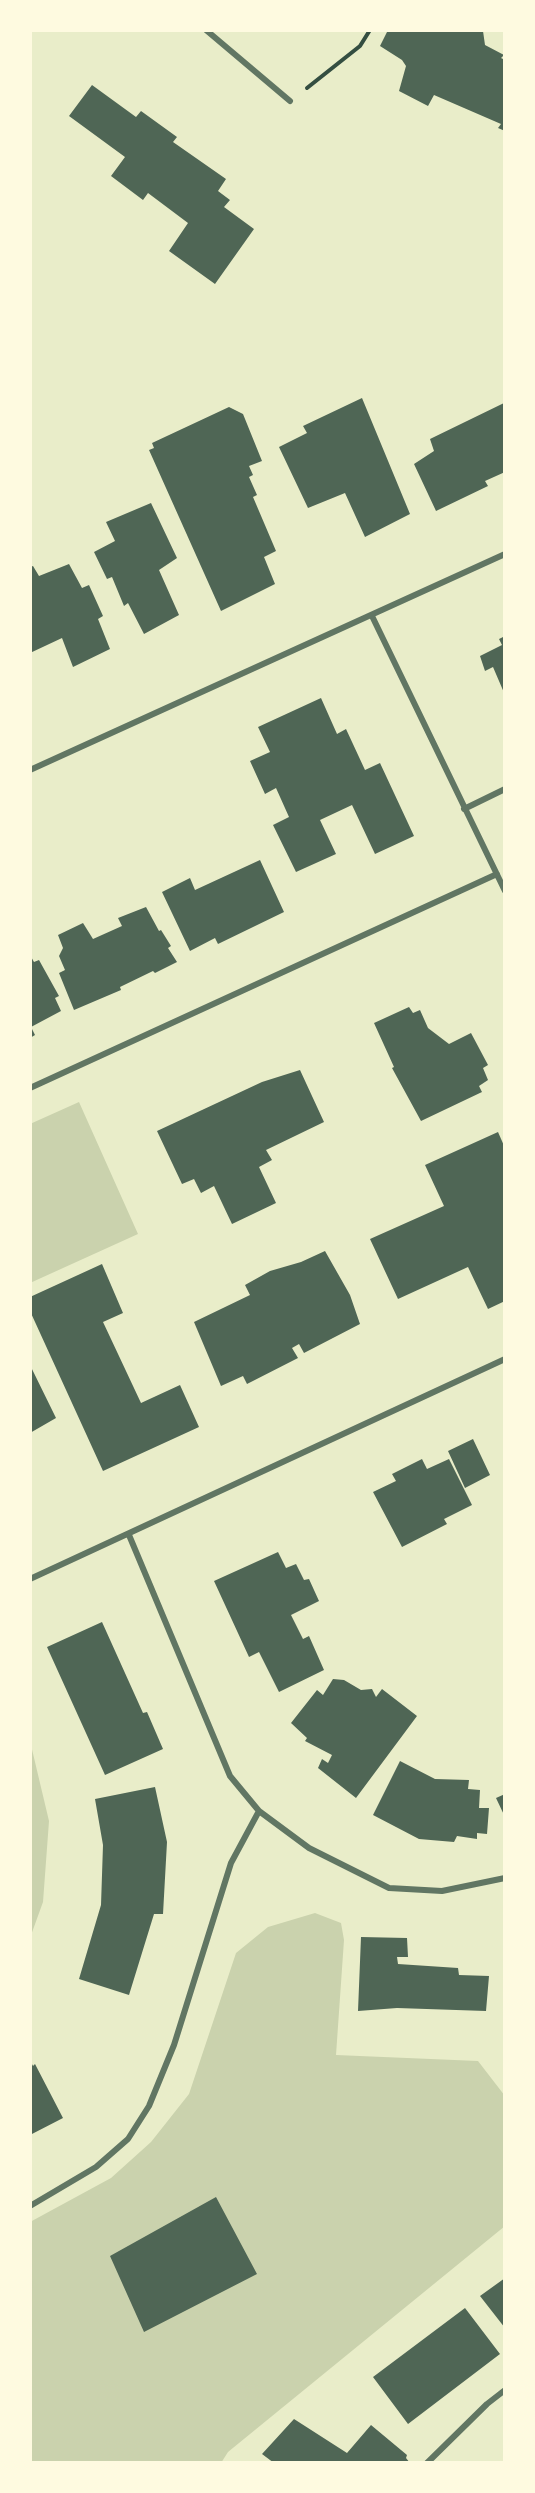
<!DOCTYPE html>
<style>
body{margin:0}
#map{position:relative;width:535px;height:2493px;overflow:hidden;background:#e9edc9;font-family:Inter,sans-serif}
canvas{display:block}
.frame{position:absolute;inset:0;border:32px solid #fefae0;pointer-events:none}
</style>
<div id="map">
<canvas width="535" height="2493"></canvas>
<div class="frame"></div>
</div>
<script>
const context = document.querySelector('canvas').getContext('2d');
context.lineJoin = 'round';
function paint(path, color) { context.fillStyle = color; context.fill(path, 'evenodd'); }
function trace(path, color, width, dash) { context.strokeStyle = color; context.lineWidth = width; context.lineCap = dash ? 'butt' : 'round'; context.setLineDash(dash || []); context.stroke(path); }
paint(new Path2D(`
 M79,1102L138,1234L30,1283V1124Z
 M30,1741L49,1821L43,1902L30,1938Z
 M315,1913L341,1923L344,1940L336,2055L478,2061L505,2096V2226L228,2452L221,2463H30V2222L111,2178L151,2142L189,2094L236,1953L268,1927Z`), '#cad2ad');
paint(new Path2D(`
 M388,30L483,31L485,45L504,55L501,58L505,60V131L498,128L501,124L434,95L428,106L399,91L406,66L402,60L380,46Z
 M92,85L136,117L141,111L177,137L173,142L226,179L218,191L230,200L224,207L254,229L215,284L169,251L188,223L148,193L143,200L111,176L125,157L69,116Z
 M362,398L410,514L365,537L345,493L308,508L279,447L307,433L303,426Z
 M504,403L505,472L485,481L488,486L436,511L414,464L434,451L430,439Z
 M229,407L243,414L262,461L249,466L253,475L249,477L257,495L253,497L276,551L264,557L275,584L221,611L149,450L154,448L152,443Z
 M151,503L177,558L159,570L179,615L144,634L128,603L124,606L112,577L107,579L94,552L115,541L106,522Z
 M69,564L82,588L89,585L103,616L98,619L110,649L73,667L62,638L30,653V567L33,566L39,576Z
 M505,636V695L493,667L485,671L480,656L502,645L499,639Z
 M321,698L337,734L346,729L365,770L380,763L414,836L375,854L352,805L320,820L336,854L296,872L273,825L289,817L276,788L265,794L250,761L270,752L258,727Z
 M260,860L284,912L218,944L215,938L190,951L162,892L190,878L195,890Z
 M146,907L159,931L161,930L171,946L168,948L177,962L155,973L153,971L120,987L121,990L74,1010L59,973L65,970L59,956L63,948L58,935L83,923L93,939L122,926L118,918Z
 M30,955L34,962L39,960L59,996L55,998L61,1011L31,1027L35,1035L30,1038Z
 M409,1007L413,1013L420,1010L428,1028L449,1044L471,1033L488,1065L483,1068L488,1080L479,1086L482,1092L421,1121L392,1068L394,1067L374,1023Z
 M300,1070L324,1122L266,1150L272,1160L259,1167L276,1203L232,1224L214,1186L201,1193L194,1179L182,1184L157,1131L262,1082Z
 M498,1132L505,1148V1301L488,1309L468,1267L398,1299L370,1239L444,1206L425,1165Z
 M325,1251L350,1295L360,1324L304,1353L299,1344L292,1348L298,1358L247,1384L243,1376L221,1386L194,1322L250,1295L245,1285L270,1271L301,1262Z
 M102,1264L123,1313L103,1322L141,1403L180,1385L199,1427L103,1471L30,1311V1297Z
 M30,1365L56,1418L30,1433Z
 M473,1439L490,1475L465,1488L448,1451Z
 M422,1459L427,1469L449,1459L472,1505L444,1519L447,1524L402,1547L373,1492L396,1481L392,1474Z
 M278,1552L286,1568L296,1564L304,1580L309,1579L319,1601L291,1615L303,1639L309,1636L324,1670L279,1692L259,1652L249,1657L214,1581Z
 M102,1622L143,1713L147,1712L163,1749L105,1775L47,1647Z
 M333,1679L344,1680L361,1690L372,1689L376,1697L382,1689L417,1716L356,1798L318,1768L322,1759L328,1763L332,1755L305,1741L307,1738L291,1723L317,1690L323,1695Z
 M400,1761L435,1779L469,1780L468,1789L480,1790L479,1808H489L487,1834L477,1833V1839L457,1836L454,1842L419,1839L373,1815Z
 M155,1787L167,1842L163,1914H154L129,1995L79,1979L101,1905L103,1845L95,1799Z
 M505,1794V1817L496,1798Z
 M361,1937L407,1938L408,1957H397L398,1964L458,1968L459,1975L489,1976L486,2011L397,2008L358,2011Z
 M30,2060L33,2066L35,2064L63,2118L30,2135Z
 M216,2197L257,2274L144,2332L110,2256Z
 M505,2278V2328L480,2296Z
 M465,2308L500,2354L408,2424L373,2377Z
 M294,2419L347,2453L371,2425L407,2455L406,2458L410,2463H274L262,2454Z`), '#4f6655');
trace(new Path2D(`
 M307,88L360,46L370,30`), '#344e41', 4);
trace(new Path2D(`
 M206,30L290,101
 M372,616L505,891
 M30,770L505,554
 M464,809L505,789
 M30,1088L497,874
 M129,1535L230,1776L259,1811L309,1848L389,1888L442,1891L505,1878
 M30,1579L505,1359
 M30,2206L96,2167L128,2139L149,2106L174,2045L231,1863L259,1811
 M427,2463L487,2404L505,2390`), '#617663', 6);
</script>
